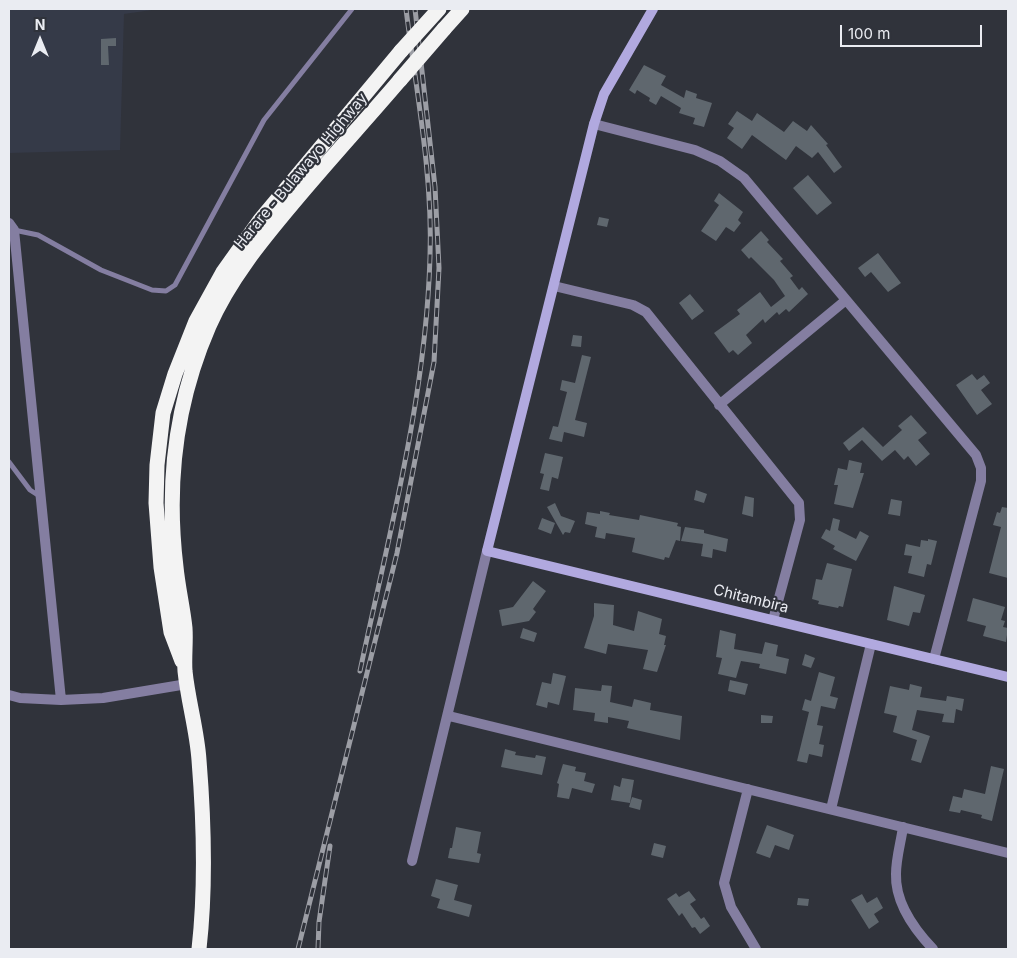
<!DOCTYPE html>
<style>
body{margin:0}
#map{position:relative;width:1017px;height:958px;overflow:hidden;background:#30333b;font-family:Inter,sans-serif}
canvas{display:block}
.frame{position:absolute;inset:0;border:10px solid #eaecf2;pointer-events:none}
.north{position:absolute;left:15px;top:15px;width:50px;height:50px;-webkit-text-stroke:4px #30333b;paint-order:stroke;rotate:0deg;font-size:14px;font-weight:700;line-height:20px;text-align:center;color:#eaecf2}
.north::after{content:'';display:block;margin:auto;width:18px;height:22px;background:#eaecf2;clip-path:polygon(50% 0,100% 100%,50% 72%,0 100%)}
.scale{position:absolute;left:840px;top:25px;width:142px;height:22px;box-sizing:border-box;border:2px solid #eaecf2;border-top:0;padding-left:6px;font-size:15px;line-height:18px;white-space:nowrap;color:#eaecf2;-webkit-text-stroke:4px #30333b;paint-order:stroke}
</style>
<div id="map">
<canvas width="1017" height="958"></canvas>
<div class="frame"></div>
<div class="north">N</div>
<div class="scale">100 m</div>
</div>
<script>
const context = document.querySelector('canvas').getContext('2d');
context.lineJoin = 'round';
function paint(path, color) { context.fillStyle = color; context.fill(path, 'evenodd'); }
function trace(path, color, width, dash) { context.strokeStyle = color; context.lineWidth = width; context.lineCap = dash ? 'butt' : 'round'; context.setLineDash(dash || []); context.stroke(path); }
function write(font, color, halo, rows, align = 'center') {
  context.font = font + ' Inter,sans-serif'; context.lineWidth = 4.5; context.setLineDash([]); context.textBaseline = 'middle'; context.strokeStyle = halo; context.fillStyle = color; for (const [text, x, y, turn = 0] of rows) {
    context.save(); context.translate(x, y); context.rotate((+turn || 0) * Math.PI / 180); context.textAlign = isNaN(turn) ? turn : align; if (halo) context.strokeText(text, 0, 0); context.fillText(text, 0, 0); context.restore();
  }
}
paint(new Path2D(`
 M9,9H159L124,14L120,150L9,153Z`), '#353a48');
paint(new Path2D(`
 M116,38V46H108L109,65H101V39Z
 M644,65L666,76L661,85L684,98L686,90L697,94L696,98L712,103L704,127L693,124L695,118L679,113L681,108L661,96L656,105L649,101L650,98L637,90L635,94L629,90Z
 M737,111L752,121L757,113L784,132L793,121L807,131L811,125L828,144L826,145L842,167L834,173L818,152L812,158L796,146L786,160L752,135L742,149L727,138L734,128L728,124Z
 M808,175L832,203L817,215L793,188Z
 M719,193L743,212L738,220L741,223L734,232L726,227L716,241L701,231L719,205L714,201Z
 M599,217L609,219L607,227L597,225Z
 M761,231L769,240L767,242L783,259L780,261L793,276L790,278L799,290L802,287L808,294L789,312L786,309L779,315L777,312L765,323L763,319L746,335L752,343L738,355L733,350L729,353L714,333L740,314L737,310L760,292L771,307L785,296L774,280L751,257L749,259L741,250Z
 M878,253L901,283L888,292L871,272L865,277L858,268Z
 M690,294L704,311L692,320L679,303Z
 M573,335L582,336L581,347L571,346Z
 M582,355L591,357L575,420L587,423L584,437L564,432L562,442L549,439L553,426L558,427L567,392L560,390L562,380L575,383Z
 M972,374L977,380L984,375L990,383L981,390L992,404L977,415L956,385Z
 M911,415L927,433L918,440L930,454L916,466L908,456L904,460L895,450L882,461L862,440L849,451L843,443L863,427L883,447L902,430L898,426Z
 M545,453L563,457L558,479L552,477L549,491L540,489L544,474L540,473Z
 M849,460L862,463L860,473H864L853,508L834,504L838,485H834L838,468L847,470Z
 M696,490L707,494L704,503L694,500Z
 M745,496L754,498L753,517L742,514Z
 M891,499L902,501L900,516L888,514Z
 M555,503L561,516L575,521L570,533L565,532L563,535L547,507Z
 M1002,507L1008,508V578L989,573L1001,527L993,525L997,512L1000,513Z
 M600,511L610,513L609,515L639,520L640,515L678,523L677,526L681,527L680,541L676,540L669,558L665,557L664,560L632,552L635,538L606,533L605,539L595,537L597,527L585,524L587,512L600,514Z
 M542,518L555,523L551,534L538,529Z
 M833,518L840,520L838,530L856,539L860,531L869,536L856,561L833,549L835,546L821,538L826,529L830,531Z
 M685,527L704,530V533L728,539L726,552L713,549L712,558L701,556L703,544L681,541Z
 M928,539L937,541L931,565L927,564L924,577L908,573L912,556L904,555L906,544L920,547L921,540L928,541Z
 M827,563L852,569L843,607L839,606L838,608L818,604L819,601L812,599L816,579L822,580Z
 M533,581L546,591L533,609L536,612L529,621L502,626L499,610L513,607Z
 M894,586L925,595L920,613L913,612L909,626L887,620Z
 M973,598L1005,607L1001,620L1005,621L1003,627L1008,628L1006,642L983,636L986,626L967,621Z
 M594,603L614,605L613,625L634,631L638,611L662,619L659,634L666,636L664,645H666L657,672L643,669L648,650L608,644L606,654L584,648L594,616Z
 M523,628L537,633L534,642L520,638Z
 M720,630L736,634L734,649L762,654L765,642L778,645L776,656L789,659L786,674L759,668L760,664L741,661L736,678L718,674L722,658L716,657Z
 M805,654L815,658L811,668L802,665Z
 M819,672L835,677L830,696L838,698L835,709L821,706L817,725L823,726L819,744L824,745L822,757L809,754L807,763L797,761L809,712L802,710L805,699L811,701Z
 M553,673L566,676L559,705L548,702L547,708L536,705L542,682L551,684Z
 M730,680L748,684L745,695L728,691Z
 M910,684L922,687L920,697L946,701L947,696L964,699L962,711L956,709L954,723L942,722L944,714L917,710L912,730L930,736L921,763L911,760L917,740L893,732L897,716L884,713L890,686L909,690Z
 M602,685L612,686L610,702L632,707L634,699L651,703L650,710L682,716L680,740L627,728L629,721L608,717V723L594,721L595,713L573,710L575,688L601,691Z
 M761,715L773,716L772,723H761Z
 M505,749L516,752L515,755L535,758L536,755L546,757L542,775L501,767Z
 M563,764L576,767L575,771L586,773L584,781L595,784L592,793L572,788L569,799L557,797L559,784L557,783Z
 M991,766L1004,769L992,821L981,818L982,815L961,810L960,813L949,811L953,796L962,798L964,789L985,794Z
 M622,778L634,780L630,803L611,800L614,785L620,787Z
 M632,797L642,800L640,810L629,807Z
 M767,825L794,835L789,850L775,845L770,858L756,853Z
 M456,827L481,832L477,853L481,854L479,863L448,858L450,848H452Z
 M654,843L666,846L663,858L651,855Z
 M436,879L458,885L454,900L472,905L469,917L437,908L440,899L431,896Z
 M689,891L696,900L690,904L701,919L704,917L710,926L700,934L695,927L692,928L682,913L679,916L667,899L676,893L679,897Z
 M862,894L867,903L877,897L883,908L874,914L879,922L869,929L851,900Z
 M798,898L809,899L808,906L797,905Z`), '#5f676e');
trace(new Path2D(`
 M14,230L38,235L101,270L152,290L166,291L175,285L264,120L352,9
 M9,462L30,490L41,497`), '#847ea1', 5);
trace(new Path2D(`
 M594,124L695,150L720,161L744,178L976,455L981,468V481L934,659
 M9,223L14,230L61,700L103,698L187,684
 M554,286L633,305L646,312L799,503L800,520L773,620
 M719,405L846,300
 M9,695L20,698L61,700
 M449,716L1008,853
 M748,789L724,883L731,907L756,949
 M831,809L871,644
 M903,827C901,842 896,858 896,874C895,902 915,930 933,949
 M412,861L487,551`), '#847ea1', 10);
trace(new Path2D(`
 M653,9L604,94L594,124L487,551L1008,677`), '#b1a9df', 10);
trace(new Path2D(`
 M444,29L462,9
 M182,661L171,632L161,567L156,503L157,465L163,413L175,374L196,321L223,272L260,220L401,51
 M199,949C206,887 204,822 199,760C197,730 188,701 185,671C184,657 186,642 185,628C183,608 178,588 176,567C166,484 175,404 209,326C229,280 262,240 294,202C329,160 365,121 400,80`), '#f3f3f3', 15);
const rail = new Path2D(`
 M360,671C389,534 426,397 430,257C433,176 416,90 406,9
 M298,949L397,553L434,362L439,268L435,187L415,9
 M318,949L319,922L330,846`);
trace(rail, '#9c9ea5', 5);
trace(rail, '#30333b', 3, [9]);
trace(new Path2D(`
 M401,51L439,9
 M400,80L444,29`), '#f3f3f3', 15);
write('15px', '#eaecf2', '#30333b', [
 ["Harare - Bulawayo Highway",301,171,-50],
 ["Chitambira",751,599,14]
]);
</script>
